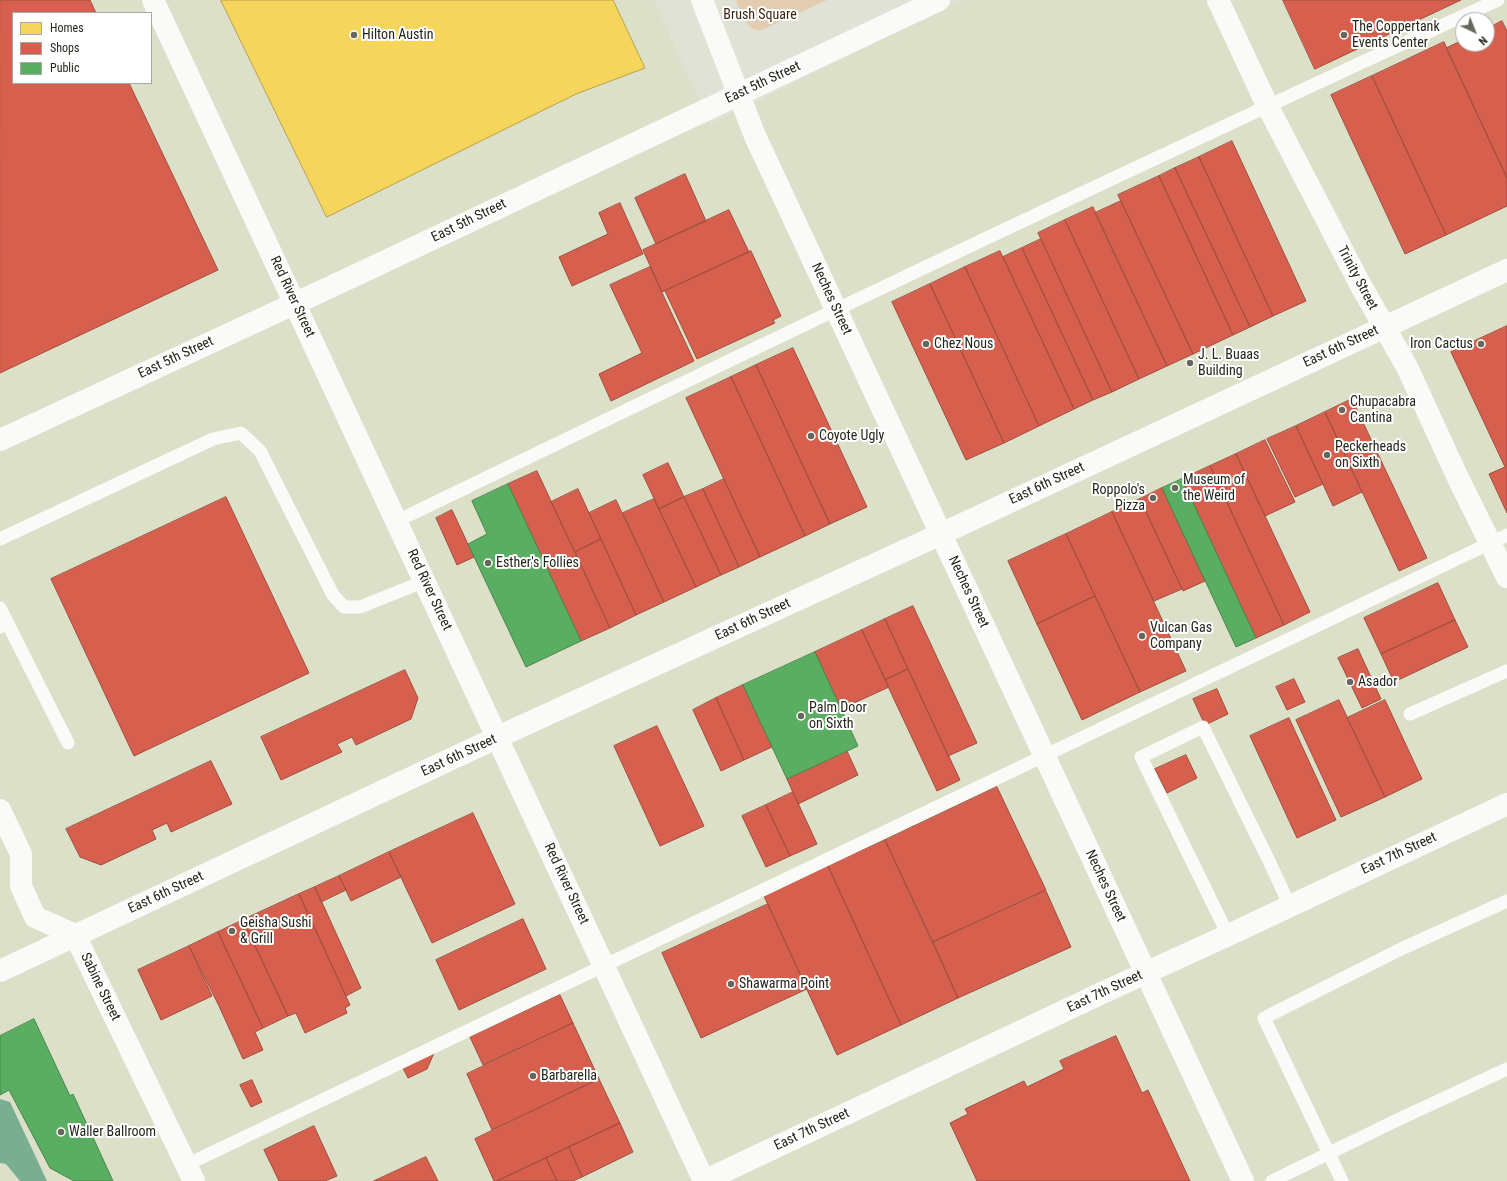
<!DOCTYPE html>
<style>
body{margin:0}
#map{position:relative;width:1507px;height:1181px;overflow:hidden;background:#e0e2d5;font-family:"Roboto Condensed",sans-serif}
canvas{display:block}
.legend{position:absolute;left:12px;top:12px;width:140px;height:72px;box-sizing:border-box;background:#fff;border:1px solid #a7a8a4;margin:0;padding:5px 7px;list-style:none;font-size:12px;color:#24251c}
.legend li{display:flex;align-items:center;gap:8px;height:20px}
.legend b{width:20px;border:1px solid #a7a8a4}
.north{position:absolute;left:1455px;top:12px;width:40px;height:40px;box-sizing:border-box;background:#fff;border:1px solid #a7a8a4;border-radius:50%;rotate:137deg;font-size:11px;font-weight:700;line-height:16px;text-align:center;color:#24251c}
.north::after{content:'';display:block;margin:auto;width:14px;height:18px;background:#66675d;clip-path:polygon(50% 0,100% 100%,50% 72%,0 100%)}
</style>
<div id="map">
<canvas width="1507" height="1181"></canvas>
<ul class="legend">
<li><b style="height:11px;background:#f6d55c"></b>Homes</li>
<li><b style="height:11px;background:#d6604d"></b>Shops</li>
<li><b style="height:11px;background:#5aae61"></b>Public</li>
</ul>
<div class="north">N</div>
</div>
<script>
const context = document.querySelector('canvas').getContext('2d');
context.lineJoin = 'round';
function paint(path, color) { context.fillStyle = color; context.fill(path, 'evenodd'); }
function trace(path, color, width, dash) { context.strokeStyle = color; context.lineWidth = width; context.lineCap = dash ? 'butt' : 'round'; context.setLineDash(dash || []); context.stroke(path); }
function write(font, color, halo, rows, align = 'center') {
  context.font = font + ' "Roboto Condensed",sans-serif'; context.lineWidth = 4; context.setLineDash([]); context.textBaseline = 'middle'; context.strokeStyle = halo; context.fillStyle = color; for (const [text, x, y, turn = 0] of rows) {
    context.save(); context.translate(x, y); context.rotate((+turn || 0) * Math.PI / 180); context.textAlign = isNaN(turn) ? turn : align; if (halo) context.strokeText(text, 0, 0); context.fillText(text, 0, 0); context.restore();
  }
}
paint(new Path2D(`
 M0,0H654L710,124L962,0H1507V1181H0ZM13,13H151V83H13ZM1463,20H1487V44H1463Z`), '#dde0c9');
paint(new Path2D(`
 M736,0H827L762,30C745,32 742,13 736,0Z`), '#e4ccb1');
paint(new Path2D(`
 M0,1099L10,1102L47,1181H20L6,1164L0,1163Z`), '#7aae92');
const homes = new Path2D(`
 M221,0H613L645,68L576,94L327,217Z`);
paint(homes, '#f6d55c');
trace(homes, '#b7a049', 1);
const shops = new Path2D(`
 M0,0H90L96,13H13V83H129L218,270L0,373Z
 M1283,0H1461L1315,69Z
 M1502,21L1507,31V178L1446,48L1463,40V44H1487V29Z
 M1444,42L1507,178V206L1446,235L1372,76Z
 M1372,76L1446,235L1405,254L1331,95Z
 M1232,141L1306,301L1273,316L1199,157Z
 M1199,157L1273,316L1250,327L1175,168Z
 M1175,168L1250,327L1233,335L1159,176Z
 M685,174L706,221L656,244L635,198Z
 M1159,176L1233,335L1193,354L1118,195Z
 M1121,201L1193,354L1167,366L1095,213Z
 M620,203L643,254L572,286L559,257L608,234L599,213Z
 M1093,207L1167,366L1139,379L1065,220Z
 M729,210L749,252L662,292L643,250Z
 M1065,220L1139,379L1112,392L1038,233Z
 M1041,239L1112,392L1093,400L1022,248Z
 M1022,248L1093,400L1074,409L1003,257Z
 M751,251L781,316L773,320L775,323L697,359L665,291Z
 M1000,251L1074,409L1039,426L965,267Z
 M650,267L694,361L611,401L599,374L642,353L610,285Z
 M965,267L1039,426L1004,443L930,284Z
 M930,284L1004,443L966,460L892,302Z
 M1507,326V513L1489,474L1505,467L1451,352Z
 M793,348L867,507L830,524L756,365Z
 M756,365L830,524L805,536L731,377Z
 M731,377L805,536L760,557L686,398Z
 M1352,399L1427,558L1399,571L1325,412Z
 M1325,412L1362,492L1333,506L1296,426Z
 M1296,426L1323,484L1295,497L1267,439Z
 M1265,440L1295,502L1265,516L1236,454Z
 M1236,454L1310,612L1284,625L1210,466Z
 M668,463L684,497L659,509L643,475Z
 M1210,466L1284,625L1256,638L1182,479Z
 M537,471L610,628L581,641L508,484Z
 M724,479L760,557L739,567L703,489Z
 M1162,488L1205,581L1183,591L1140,499Z
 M578,489L601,539L575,552L551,502Z
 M703,489L739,567L721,575L684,497Z
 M226,497L309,673L134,756L51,579Z
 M684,497L721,575L696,587L659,509Z
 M654,499L696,587L664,602L623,513Z
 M1140,499L1182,589L1154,601L1112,512Z
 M616,500L664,602L636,615L589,513Z
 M452,510L474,557L457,565L436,518Z
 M1112,512L1186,671L1140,692L1066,534Z
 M1066,534L1095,596L1037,624L1008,561Z
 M601,539L636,615L610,628L575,552Z
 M1438,583L1455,620L1381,654L1364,618Z
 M1095,596L1140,692L1082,720L1037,624Z
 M913,606L977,743L948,756L885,619Z
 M885,619L908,669L885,680L862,630Z
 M1455,620L1468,647L1394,682L1381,654Z
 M862,630L889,687L841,709L815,652Z
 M1358,649L1381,699L1362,708L1338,658Z
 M908,669L960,780L937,791L885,680Z
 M405,670L418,698L411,719L356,745L352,737L337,744L342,752L281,780L261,737Z
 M1294,679L1305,702L1287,710L1276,687Z
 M743,685L772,747L744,760L716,698Z
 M1217,689L1228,714L1205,725L1193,699Z
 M716,698L744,760L721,771L693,710Z
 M1339,700L1385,797L1341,817L1296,720Z
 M1385,700L1422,779L1385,797L1347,718Z
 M1289,718L1336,820L1297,838L1250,736Z
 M657,726L704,826L660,846L614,746Z
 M847,751L858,775L798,804L787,779Z
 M1186,755L1197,778L1167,793L1155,769Z
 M211,761L232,804L171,832L167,823L152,830L156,839L101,865L80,857L66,829Z
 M997,787L1046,890L933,942L885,840Z
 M793,792L817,844L790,856L766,805Z
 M766,805L790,856L766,867L742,816Z
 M473,813L515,904L432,943L389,852Z
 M885,840L958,998L901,1025L828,866Z
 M389,852L401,877L351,901L339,876Z
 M828,866L901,1025L837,1055L764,896Z
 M339,876L346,890L321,902L315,887Z
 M315,887L361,988L346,996L299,894Z
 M1046,891L1071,947L958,998L933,942Z
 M299,894L350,1005L345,1008L347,1013L305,1033L296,1013L288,1016L243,920Z
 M768,904L807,989L701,1038L662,953Z
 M523,919L546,969L459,1010L436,960Z
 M243,920L288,1016L263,1028L218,932Z
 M218,932L263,1028L255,1032L263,1050L243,1059L219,1006L189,946Z
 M189,946L212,996L161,1020L138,970Z
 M560,995L573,1023L483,1065L470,1037Z
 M573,1023L599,1079L492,1130L467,1074Z
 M1116,1036L1142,1093L1148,1090L1190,1181H977L950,1123L968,1114L965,1109L1024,1081L1027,1087L1064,1069L1060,1061Z
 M434,1053L427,1069L408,1078L403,1068Z
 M599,1079L620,1123L497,1181H494L475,1139Z
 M252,1080L262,1102L251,1107L240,1085Z
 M620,1123L633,1152L582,1177L569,1147Z
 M314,1126L337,1176L325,1181H279L264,1150Z
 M569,1147L582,1177L573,1181H557L546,1158Z
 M426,1157L438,1181H374Z
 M546,1158L557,1181H497Z`);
paint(shops, '#d6604d');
trace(shops, '#a14e3e', 1);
const public = new Path2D(`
 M1182,479L1256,638L1236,647L1162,488Z
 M508,484L581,641L526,667L468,544L487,534L472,501Z
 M815,652L858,746L787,779L743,685Z
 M34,1019L70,1096L73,1094L113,1181H74L50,1168L9,1090L0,1095V1036Z`);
paint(public, '#5aae61');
trace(public, '#4a854c', 1);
trace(new Path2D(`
 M397,521C762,344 1129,168 1498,0
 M0,539L213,439L241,433L260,451L333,595L344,607H360L425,581
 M0,608L8,624L0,627
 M8,624L68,743
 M1410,714L1507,671
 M1228,935L1141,757L1203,727L1269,861L1290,906
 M186,1165L1507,535
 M1272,1181L1393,1122L1507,1069
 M1342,1181L1264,1018L1401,949L1507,901`), '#fafbf9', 13);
trace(new Path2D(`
 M702,0L755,136L1243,1181
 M0,810L21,854V886L35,917L75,935L194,1181`), '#fafbf9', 22);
trace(new Path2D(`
 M153,0L704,1181L1102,993L1237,931L1507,804
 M1218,0L1267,105L1360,284L1407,367L1458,478L1507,577
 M0,440L339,283L939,0
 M0,971L498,737L941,534L1507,270`), '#fafbf9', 22);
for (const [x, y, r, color] of [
 [354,35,4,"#66675d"],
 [1344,35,4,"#66675d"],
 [926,344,4,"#66675d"],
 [1481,344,4,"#66675d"],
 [1190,363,4,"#66675d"],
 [1342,410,4,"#66675d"],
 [811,436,4,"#66675d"],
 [1327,455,4,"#66675d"],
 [1175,488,4,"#66675d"],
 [1153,498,4,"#66675d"],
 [488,563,4,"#66675d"],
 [1142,636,4,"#66675d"],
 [1350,682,4,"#66675d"],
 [801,716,4,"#66675d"],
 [232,931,4,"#66675d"],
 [731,984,4,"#66675d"],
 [533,1076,4,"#66675d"],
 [61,1132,4,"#66675d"]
]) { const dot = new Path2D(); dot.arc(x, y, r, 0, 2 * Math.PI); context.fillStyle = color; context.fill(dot); trace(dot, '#fff', 1.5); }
write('14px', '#3c2510', '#fff', [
 ["Brush Square",760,15]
]);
write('14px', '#24251c', '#fff', [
 ["The Coppertank",1352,27],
 ["Events Center",1352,43],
 ["Hilton Austin",362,35],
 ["Chez Nous",934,344],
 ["Iron Cactus",1473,344,"right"],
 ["J. L. Buaas",1198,355],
 ["Building",1198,371],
 ["Chupacabra",1350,402],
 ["Cantina",1350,418],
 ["Coyote Ugly",819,436],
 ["Peckerheads",1335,447],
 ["on Sixth",1335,463],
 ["Museum of",1183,480],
 ["the Weird",1183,496],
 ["Roppolo's",1145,490,"right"],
 ["Pizza",1145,506,"right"],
 ["Esther's Follies",496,563],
 ["Vulcan Gas",1150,628],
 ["Company",1150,644],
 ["Asador",1358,682],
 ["Palm Door",809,708],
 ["on Sixth",809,724],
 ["Geisha Sushi",240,923],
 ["& Grill",240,939],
 ["Shawarma Point",739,984],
 ["Barbarella",541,1076],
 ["Waller Ballroom",69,1132]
], 'left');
write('14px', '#24251c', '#fff', [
 ["East 5th Street",763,83,-25],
 ["East 5th Street",469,221,-26],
 ["Trinity Street",1357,278,62],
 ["Red River Street",292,297,65],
 ["Neches Street",831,299,65],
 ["East 6th Street",1341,347,-25],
 ["East 5th Street",176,358,-25],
 ["East 6th Street",1047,484,-25],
 ["Red River Street",429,590,65],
 ["Neches Street",968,592,65],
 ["East 6th Street",753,620,-25],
 ["East 6th Street",459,756,-25],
 ["East 7th Street",1399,854,-25],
 ["Red River Street",566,884,65],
 ["Neches Street",1105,886,65],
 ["East 6th Street",166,893,-25],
 ["Sabine Street",100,987,64],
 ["East 7th Street",1105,992,-25],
 ["East 7th Street",812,1130,-25]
]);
</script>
